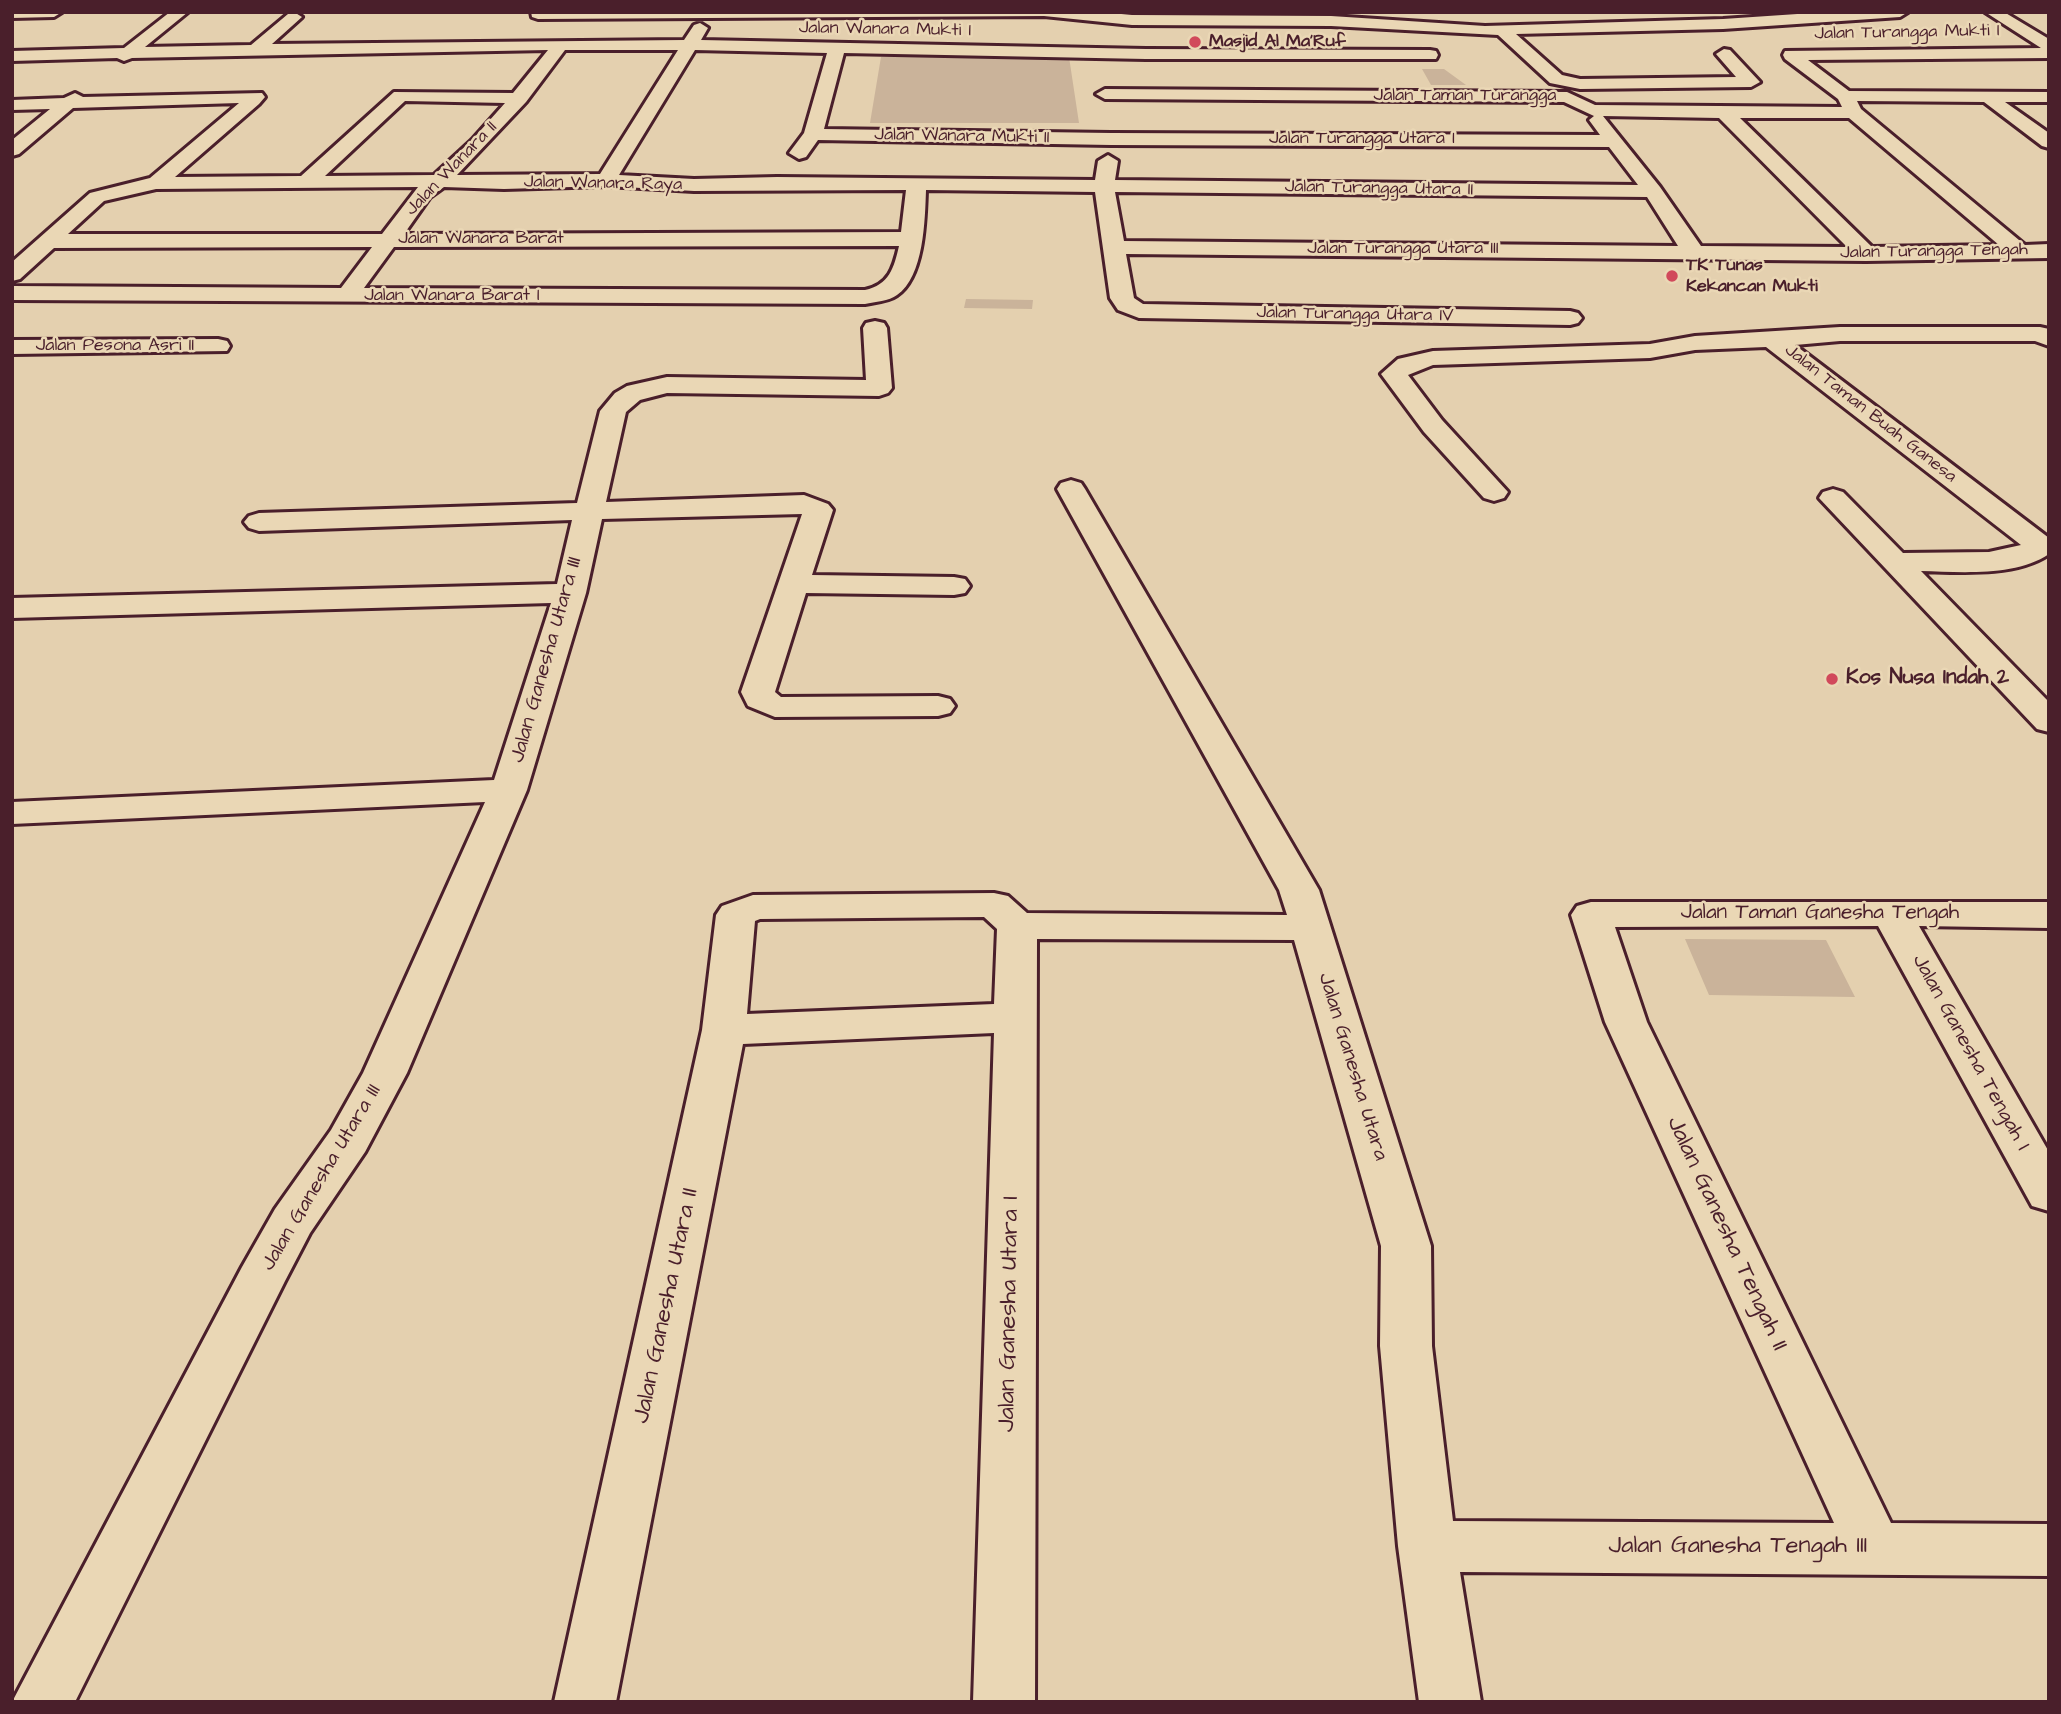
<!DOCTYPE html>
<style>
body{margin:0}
#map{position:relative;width:2061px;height:1714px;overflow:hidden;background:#e4d0af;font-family:"Architects Daughter",sans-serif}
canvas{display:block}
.frame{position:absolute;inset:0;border:14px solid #4a1f2b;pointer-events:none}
</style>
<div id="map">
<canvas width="2061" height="1714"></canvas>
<div class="frame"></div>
</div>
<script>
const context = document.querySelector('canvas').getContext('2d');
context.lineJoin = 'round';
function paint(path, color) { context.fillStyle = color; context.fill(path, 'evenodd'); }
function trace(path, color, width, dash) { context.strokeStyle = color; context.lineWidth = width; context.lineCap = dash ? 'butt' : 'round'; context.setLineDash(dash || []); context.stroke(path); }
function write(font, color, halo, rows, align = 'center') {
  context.font = font + ' "Architects Daughter",sans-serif'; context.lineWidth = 5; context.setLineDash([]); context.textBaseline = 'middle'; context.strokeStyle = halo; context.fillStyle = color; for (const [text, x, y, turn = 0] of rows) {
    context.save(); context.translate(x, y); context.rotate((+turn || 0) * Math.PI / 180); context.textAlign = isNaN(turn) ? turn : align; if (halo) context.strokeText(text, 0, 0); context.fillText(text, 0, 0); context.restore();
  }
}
paint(new Path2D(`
 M881,57H1069L1079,123H870Z
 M1422,69H1444L1466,85H1431Z
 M966,299L1033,300L1032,309L964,308Z
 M1685,939L1826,940L1855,997L1709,995Z`), '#cab39a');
const street = new Path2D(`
 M12,12H62L54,17L12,18Z
 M170,12H188L145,47L251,45L288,14L294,12L302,17L272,44L684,40L694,25L700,23L708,28L701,40L1146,49L1430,50L1436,51L1438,55L1436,59H1146L844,53L824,129L1111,133L1600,135L1589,120L1594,116L1564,102L1105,99L1096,94L1105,89L1567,92L1595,105L1842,107L1838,99L1785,59L1783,55L1785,51L2041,48L1985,12H2004L2049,39V58L1808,60L1849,91L2049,92V102H2005L2049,133V148L2042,146L1984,102L1857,101L1861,109L2025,245L2049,244V258L1866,261L1126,254L1134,298L1143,304L1570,311L1578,313L1582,318L1578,323L1570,325L1139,318L1118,310L1110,298L1095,192L926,190C925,219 924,277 897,295C889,301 875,302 865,304L12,300V286L341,288L372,247L54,248L20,279L12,281V262L90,193L150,178L239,103L73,108L19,154L12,156V140L50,109L12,110V100L64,98L75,93L83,97L262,93L265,97L259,104L175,177L301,176L394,92L513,93L548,50L132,58L124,61L117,58L12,61V51L124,48ZM565,50H678L600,174L457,175L526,102ZM695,50L827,53L804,133L789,153L799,159L806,157L818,140L1111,145L1609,147L1638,185L1115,180L1118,161L1108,155L1098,161L1095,180L777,177L694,179L619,175ZM405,101L505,103L472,140L434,175L325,176ZM1603,116L1719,118L1847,247L1701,246L1660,187ZM1740,118H1849L1999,245L1872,247ZM606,186L694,191L906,190L901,232L404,234L430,197L444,187L504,189ZM418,187L382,234H68L104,201L156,189ZM1115,192L1647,197L1678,246L1124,241ZM899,246C894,268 889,285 865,290L364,288L394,247Z
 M531,12H1100L1132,15L1331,16L1485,26L1723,19L1827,12H1908L1900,17L1723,29L1516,34L1562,75L1580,79L1736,77L1716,54L1724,49L1730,50L1760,82L1751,87L1580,89L1550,83L1498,35L1331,26L1132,25L1044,16L538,19L532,17Z
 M875,321L884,323L887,328L892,388L888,393L879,396L667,393L640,400L626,412L606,502L804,495L828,504L833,510L812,575L954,577L965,579L970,586L965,593L954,595L806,593L775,692L781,697L938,696L950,699L955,706L950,713L938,716L775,717L748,706L741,692L802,514L602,519L586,593L527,790L407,1073L365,1152L310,1233L285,1281L75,1702H12L242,1267L275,1209L331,1130L363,1073L485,802L12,824V802L494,780L551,603L12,618V598L557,584L572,520L259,531L249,528L244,522L249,516L259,513L577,503L600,411L615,393L627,386L667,377L866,380L863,328L866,323Z
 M1840,327H2040L2049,329V346L2035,341H1840L1795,345L2049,538V554C2015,577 1960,572 1921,571L2049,702V732L2037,729L1819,498L1823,492L1833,489L1843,492L1903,553L1989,552L2021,545L1766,347L1695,350L1650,358L1433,365L1408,375L1442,420L1508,492L1504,498L1494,501L1484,498L1424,432L1381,374L1398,359L1433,351L1650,344L1695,336Z
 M218,339L227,341L230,346L227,351L12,354V340Z
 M1071,480L1081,483L1085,489L1319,890L1431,1246L1432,1346L1453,1521L1834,1523L1605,1022L1571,915L1577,906L1591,902H2049V928L1919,926L2049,1152V1211L2032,1206L1878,926L1615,927L1647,1022L1891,1523L2049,1524V1576L1460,1572L1481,1702H1419L1398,1546L1380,1346L1381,1246L1294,940L1037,939L1035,1702H973L994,1033L743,1044L616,1702H554L702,1030L716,915L722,906L753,895L994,893L1008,896L1027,913L1287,915L1279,890L1057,489L1061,483ZM984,917L997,929L994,1004L747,1014L755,921L760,919Z`);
trace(street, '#4a1f2b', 6);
paint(street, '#ead7b5');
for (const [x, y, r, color] of [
 [1195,42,7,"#d1495b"],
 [1672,276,7,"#d1495b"],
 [1832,679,7,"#d1495b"]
]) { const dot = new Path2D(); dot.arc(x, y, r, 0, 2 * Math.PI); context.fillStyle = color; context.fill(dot); trace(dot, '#ead7b5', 2.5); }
write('18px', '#4a1f2b', '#ead7b5', [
 ["Jalan Wanara Mukti I",885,30,1],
 ["Jalan Turangga Mukti I",1907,33,-1],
 ["Jalan Taman Turangga",1465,96],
 ["Jalan Wanara Mukti II",962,137,1],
 ["Jalan Turangga Utara I",1362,139],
 ["Jalan Wanara II",452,169,-46],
 ["Jalan Wanara Raya",603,184,1],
 ["Jalan Turangga Utara II",1379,189,1],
 ["Jalan Wanara Barat",481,239],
 ["Jalan Turangga Utara III",1403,249],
 ["Jalan Turangga Tengah",1934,252,-1],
 ["Jalan Wanara Barat I",452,296],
 ["Jalan Turangga Utara IV",1355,315,1],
 ["Jalan Pesona Asri II",115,346],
 ["Jalan Taman Buah Ganesa",1870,414,38]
]);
write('bold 18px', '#4a1f2b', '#ead7b5', [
 ["Masjid Al Ma'Ruf",1209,42],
 ["TK Tunas",1686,266],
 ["Kekancan Mukti",1686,287]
], 'left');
write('21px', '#4a1f2b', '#ead7b5', [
 ["Jalan Ganesha Utara III",547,660,-74],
 ["Jalan Taman Ganesha Tengah",1820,914],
 ["Jalan Ganesha Tengah I",1970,1053,61],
 ["Jalan Ganesha Utara",1352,1067,73],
 ["Jalan Ganesha Utara III",322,1178,-59]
]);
write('bold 21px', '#4a1f2b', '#ead7b5', [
 ["Kos Nusa Indah 2",1846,679]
], 'left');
write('24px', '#4a1f2b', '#ead7b5', [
 ["Jalan Ganesha Tengah II",1726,1234,65],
 ["Jalan Ganesha Utara II",667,1306,-78],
 ["Jalan Ganesha Utara I",1010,1314,-89],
 ["Jalan Ganesha Tengah III",1738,1547]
]);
</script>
